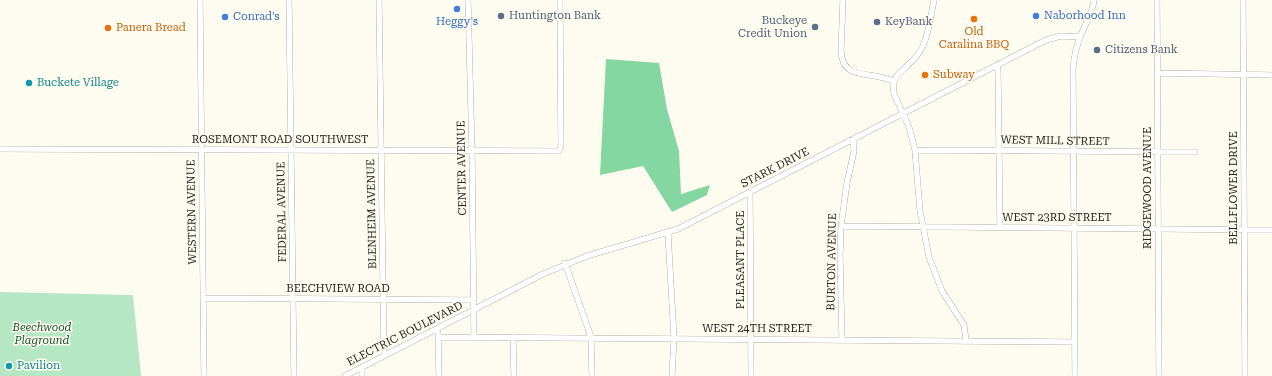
<!DOCTYPE html>
<style>
body{margin:0}
canvas{display:block;background:#fefcf0}
</style>
<canvas width="1272" height="376"></canvas>
<script>
const context = document.querySelector('canvas').getContext('2d');
context.lineJoin = 'round';
function paint(path, color) { context.fillStyle = color; context.fill(path, 'evenodd'); }
function trace(path, color, width, dash) { context.strokeStyle = color; context.lineWidth = width; context.lineCap = dash ? 'butt' : 'round'; context.setLineDash(dash || []); context.stroke(path); }
function write(font, color, halo, rows, align = 'center') {
  context.font = font + ' "Roboto Serif",serif'; context.lineWidth = 3; context.setLineDash([]); context.textBaseline = 'middle'; context.strokeStyle = halo; context.fillStyle = color; for (const [text, x, y, turn = 0] of rows) {
    context.save(); context.translate(x, y); context.rotate((+turn || 0) * Math.PI / 180); context.textAlign = isNaN(turn) ? turn : align; if (halo) context.strokeText(text, 0, 0); context.fillText(text, 0, 0); context.restore();
  }
}
paint(new Path2D(`
 M0,292L133,295L141,376H0Z`), '#b6e7c5');
paint(new Path2D(`
 M606,59L659,63L667,109L679,151L681,194L710,185L707,195L672,212L643,166L600,175Z`), '#84d7a1');
const minor = new Path2D(`
 M200,0L204,376
 M289,0L294,376
 M379,0L384,356
 M468,0L472,151L474,337
 M843,0L841,51C842,73 857,73 875,76C881,77 887,79 894,81
 M934,0C931,15 929,32 923,46C920,51 917,57 912,61C901,73 891,75 894,94L909,127L915,150L920,211L929,257L942,291L964,325L966,340
 M1157,0L1159,376
 M1243,0L1245,376
 M997,65L998,72L1000,228
 M1157,73L1272,75
 M0,149L559,151L561,146L560,0
 M915,150L1195,152
 M750,192L751,376
 M841,226L1272,230
 M668,233L674,338L672,376
 M565,263L591,337L592,376
 M203,298L474,300
 M438,333L439,376
 M438,337L1075,342
 M513,337L514,376
 M842,339L840,255L841,226L847,183L854,151L853,139
 M362,367V376
 M345,376L543,274L587,256L678,229L1046,40L1061,36L1080,37
 M1075,376L1073,69C1074,57 1076,46 1081,35C1085,24 1093,12 1094,0`);
trace(minor, '#8c8a80', 6);
trace(minor, '#fff', 5.5);
for (const [x, y, r, color] of [
 [457,9,4,"#3f7fe0"],
 [501,16,4,"#5c6f8a"],
 [1036,16,4,"#3f7fe0"],
 [225,17,4,"#3f7fe0"],
 [974,19,4,"#e8710a"],
 [877,22,4,"#5c6f8a"],
 [815,27,4,"#5c6f8a"],
 [108,28,4,"#e8710a"],
 [1097,50,4,"#5c6f8a"],
 [925,75,4,"#e8710a"],
 [29,83,4,"#0f9aa8"],
 [9,366,4,"#0f9aa8"]
]) { const dot = new Path2D(); dot.arc(x, y, r, 0, 2 * Math.PI); context.fillStyle = color; context.fill(dot); trace(dot, '#fefcf0', 1.5); }
write('11px', '#4e5e75', '#fefcf0', [
 ["Huntington Bank",509,16],
 ["Buckeye",807,21,"right"],
 ["Credit Union",807,34,"right"],
 ["KeyBank",885,22],
 ["Citizens Bank",1105,50]
], 'left');
write('11px', '#366cbe', '#fefcf0', [
 ["Naborhood Inn",1044,16],
 ["Conrad's",233,17],
 ["Heggy's",457,22,"center"]
], 'left');
write('11px', '#c56008', '#fefcf0', [
 ["Panera Bread",116,28],
 ["Old",974,32,"center"],
 ["Caralina BBQ",974,45,"center"],
 ["Subway",933,75]
], 'left');
write('11px', '#0d838f', '#fefcf0', [
 ["Buckete Village",37,83],
 ["Pavilion",17,366]
], 'left');
write('11px', '#262521', '#fefcf0', [
 ["ROSEMONT ROAD SOUTHWEST",280,140],
 ["WEST MILL STREET",1055,141,1],
 ["CENTER AVENUE",462,168,-91],
 ["STARK DRIVE",775,168,-27],
 ["RIDGEWOOD AVENUE",1148,188,-90],
 ["BELLFLOWER DRIVE",1234,188,-90],
 ["WESTERN AVENUE",192,212,-91],
 ["FEDERAL AVENUE",282,212,-91],
 ["BLENHEIM AVENUE",372,214,-91],
 ["WEST 23RD STREET",1057,218],
 ["PLEASANT PLACE",741,260,-90],
 ["BURTON AVENUE",832,262,-89],
 ["BEECHVIEW ROAD",338,289],
 ["WEST 24TH STREET",757,329],
 ["ELECTRIC BOULEVARD",405,334,-27]
]);
write('italic 11px', '#165431', '#fefcf0', [
 ["Beechwood",42,328],
 ["Plaground",42,341]
]);
</script>
